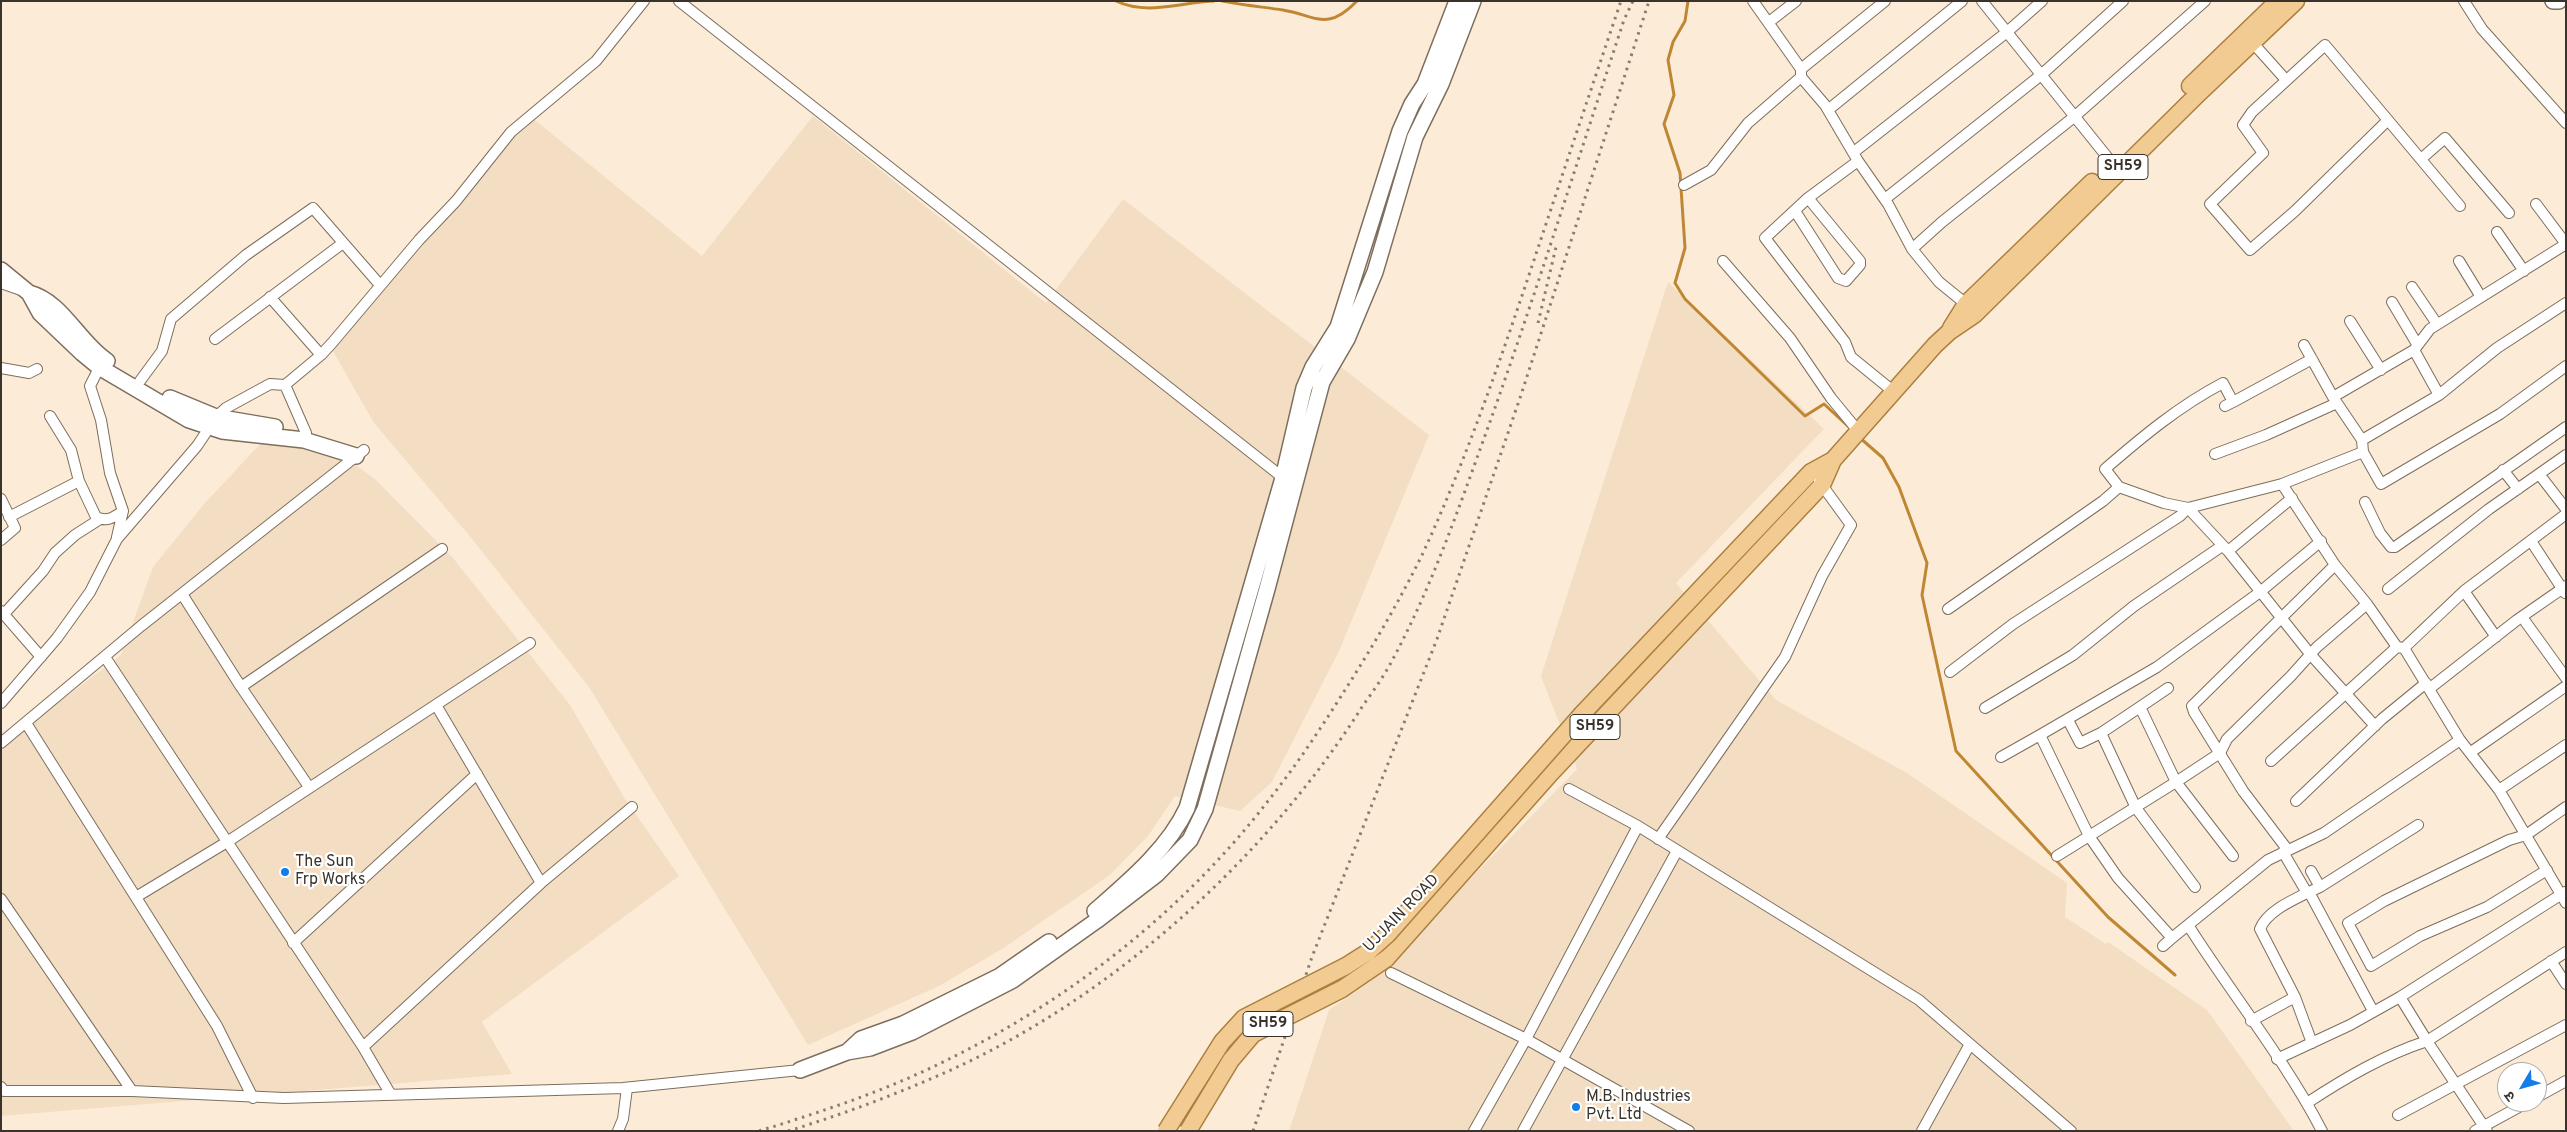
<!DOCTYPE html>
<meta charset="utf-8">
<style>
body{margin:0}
#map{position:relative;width:2567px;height:1132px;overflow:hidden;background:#fcecd7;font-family:Overpass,"Noto Sans Devanagari",sans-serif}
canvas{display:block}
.frame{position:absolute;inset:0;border:2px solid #39332b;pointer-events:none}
.north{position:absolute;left:2497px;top:1062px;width:50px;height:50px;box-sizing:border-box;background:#fff;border:1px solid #b0adaa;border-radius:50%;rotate:233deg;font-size:14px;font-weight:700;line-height:20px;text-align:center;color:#39332b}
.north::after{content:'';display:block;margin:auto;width:18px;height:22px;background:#117fe7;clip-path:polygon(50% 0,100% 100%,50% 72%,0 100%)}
</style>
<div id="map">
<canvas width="2567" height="1132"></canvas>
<div class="frame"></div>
<div class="north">उ</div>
</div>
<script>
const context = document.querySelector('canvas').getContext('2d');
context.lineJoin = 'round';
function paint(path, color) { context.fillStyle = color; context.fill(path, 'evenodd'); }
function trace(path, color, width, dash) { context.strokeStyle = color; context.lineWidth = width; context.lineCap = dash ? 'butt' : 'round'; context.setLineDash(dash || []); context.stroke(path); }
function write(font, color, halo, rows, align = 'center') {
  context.font = font + ' Overpass,sans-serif'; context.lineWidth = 4.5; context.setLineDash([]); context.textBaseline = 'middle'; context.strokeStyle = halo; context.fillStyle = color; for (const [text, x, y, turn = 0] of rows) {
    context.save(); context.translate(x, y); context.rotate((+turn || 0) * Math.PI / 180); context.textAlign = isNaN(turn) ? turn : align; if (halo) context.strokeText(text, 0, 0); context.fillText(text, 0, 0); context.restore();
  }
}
paint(new Path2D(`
 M530,116L702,256L813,116L1046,303L1123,199L1429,435L1339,651L1272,782L1240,811L1175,796L1148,836L1110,875L1002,949L939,986L808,1045L589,687L472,539L374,423L333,351Z
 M1668,282L1824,429L1676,583L1776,700L1907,773L2067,883L2065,917L2106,944L2108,942L2207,1010L2294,1131H1289L1329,1010L1370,982L1577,769L1541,676Z
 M263,441L339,453L375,479L453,558L570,705L625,799L679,876L482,1022L512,1074L1,1116V746L121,655L153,567L204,504Z`), '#f3dec4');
trace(new Path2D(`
 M1116,1C1147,16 1181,2 1214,1
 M1222,1C1242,5 1263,7 1283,10C1317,16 1327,32 1357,1
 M1688,1L1685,21L1673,42L1668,60L1674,95L1664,124L1680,173L1685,248L1675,283L1685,299L1805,416L1824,404L1851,429
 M1859,437L1883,458L1899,487L1927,563L1922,595L1956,751L2108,917L2175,975`), '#bf8734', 3);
const street = new Path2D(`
 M679,1L1286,480
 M1753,1L1801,69V77L1825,105L1858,161L1888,204L1912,249L1939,282L1966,304
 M1982,1L2112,163
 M2464,1L2482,29L2566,123
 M1769,22L1796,1
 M2252,42L2286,80
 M1801,69L1885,1
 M1828,110L1962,1
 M2388,120L2295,211L2250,250L2210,204L2263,153L2243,125L2252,112L2325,45L2460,206
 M1854,152L2007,32L2042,1
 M2421,159L2445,138L2509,213
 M1858,161L1808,198L1765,238L1845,342L1851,357L1894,392
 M1684,185L1711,170L1748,123L1801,77
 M1885,199L2041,75L2123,1
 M2536,204L2566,244
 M1795,211L1838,278L1846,281L1860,265V261L1808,198
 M2497,232L2524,271
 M1912,249L1942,222L2074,117L2205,1
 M1723,261L1790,338L1831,398L1859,432
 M2459,261L2481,297
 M1,283L21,290
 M2412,287L2437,324
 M270,297L321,355
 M2392,302L2417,344
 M2350,321L2381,370
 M215,339L343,243
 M2304,345L2333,397L2362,440L2363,452L2381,484L2500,414L2566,366
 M102,362L90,386L101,420L110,473L123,511L117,537
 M1,368L29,373L37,369
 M140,381L162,351L171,319L246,255L313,208L380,285
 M285,385L306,433
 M2439,395L2414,350L2430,329L2566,244
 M2333,397L2414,350
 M2233,402L2312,359
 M2225,406L2233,402L2223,383C2179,406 2142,437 2105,469L2119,487L2164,503L2188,508L2282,484L2363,452
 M50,416L71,450L79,481L96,517C107,522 113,518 123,511
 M216,417L226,408L270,384L285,385L321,355L332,343L419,240L456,201L511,132L596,61L644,1
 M2362,440L2439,395L2497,348L2566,303
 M2215,454L2266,435L2337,403
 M2503,470L2518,489
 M2539,474L2566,509
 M2282,484L2335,565L2367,604L2397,647L2404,648L2460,740L2499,790L2566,903
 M1,499L15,528L1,540
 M2365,502L2380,533L2391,547H2395L2566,427
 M9,517L79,481
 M2321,541L2260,592L2157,667L2040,735L2089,836L2118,878L2172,938L2188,925C2231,993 2284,1058 2322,1131
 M2531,541L2565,593
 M2228,551L2292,498
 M2388,589L2489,509L2566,455
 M2464,591L2496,637
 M182,594L241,687L309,787
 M1948,609L2103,501L2119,487
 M1,611L41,657
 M4,614L43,571L55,553L75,535L100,519
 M2522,617L2566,678
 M2404,648L2464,591L2566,514
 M105,657L363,1047L391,1095
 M1950,672L2013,624L2180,516L2188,508L2228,551L2311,655L2375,726
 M241,687L442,549
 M2429,689L2517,620L2566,586
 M1,703L57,638L90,592L117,539L197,446L209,428
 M436,705L541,883
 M2140,707L2168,688
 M1985,708L2073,655L2134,606L2222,546
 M26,723L217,1026L253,1098
 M2101,733L2136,808L2195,887
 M1,743L141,626L364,450
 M2471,752L2566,686
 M2001,757L2040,735
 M2271,761L2397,647
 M1569,789L1638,826L1919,1000L2071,1131
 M2499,790L2566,745
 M2296,801L2382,719L2426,683
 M1658,839L1785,657L1822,576L1851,525L1819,481
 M2287,849L2243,791L2194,712L2192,706L2335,565
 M2283,852L2307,893
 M2057,856L2176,782L2140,707L2101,733L2080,743L2068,720
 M2233,856L2176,782L2220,753L2227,739L2291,676L2317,647L2367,604
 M2547,870L2487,907L2420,936L2371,966L2348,923L2384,901L2509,840L2526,835L2566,807
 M2311,871L2320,887L2418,825
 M2320,887L2309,892L2373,1011
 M2309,892C2293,900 2267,911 2260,929L2295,997L2312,1043
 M136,897L227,842L530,643
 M1,899L132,1091
 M2188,925L2268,860L2324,833L2460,740
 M293,943L477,774
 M2163,946L2172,938
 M2551,961L2566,984
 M1391,973L1526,1039L1689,1131
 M2400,997L2427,1041L2566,952
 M2251,1021L2295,997
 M363,1047L541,883L632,807
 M2277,1059L2350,1025L2400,997L2565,892
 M1,1087L4,1091H132L284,1098L623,1088L800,1070
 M2537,1097L2566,1081
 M2307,1103C2345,1078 2384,1055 2427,1041L2487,1131
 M2398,1115L2566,1025
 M618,1131L623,1119L627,1088
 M1474,1131L1526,1039L1638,826
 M1523,1131L1677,851
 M1922,1131L1970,1044
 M2475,1131L2528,1102`);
const secondary = new Path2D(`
 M2553,1H2559
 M1,270L29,293L40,313L82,353L99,367L189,420L222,431L304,440L356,456
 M29,293C63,302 78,342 107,361
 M170,398L216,417L275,427
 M1095,911C1128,882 1168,849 1187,808L1283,478L1304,388L1313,367L1338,327L1400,131L1412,104L1425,84L1457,1
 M847,1052L861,1039L903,1024L1000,976L1049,942
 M800,1070L847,1052L870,1048L912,1032L1013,980L1096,921L1157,874L1190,840L1205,809L1267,589L1322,382L1347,339L1375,272L1415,137L1441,84L1473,1`);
const primary = new Path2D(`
 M2190,86L2278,1
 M1951,328L1966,304L2092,182
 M1582,714L1811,472L1833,460
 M1386,959L1551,773L1822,485L1833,460L1935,345L1949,332L1974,315L2197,95L2296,1`);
trace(street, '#7d6e5d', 12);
trace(secondary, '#7d6e5d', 18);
trace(primary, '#ab7f3f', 19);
trace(street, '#fff', 10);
trace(secondary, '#fff', 15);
trace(primary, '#f2cb92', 16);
trace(new Path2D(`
 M1538,323L1556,247
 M759,1131C824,1111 888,1090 949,1059C1071,999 1185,909 1268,801C1296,766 1321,728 1345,690C1373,646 1400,600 1423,553C1465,462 1498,367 1530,272C1560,182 1590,92 1621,1
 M788,1131C844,1114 900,1093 953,1069C1115,995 1267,857 1362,707C1373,691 1385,675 1394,657C1434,582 1462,499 1491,419C1538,287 1580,153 1624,20L1633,1
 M1253,1131L1312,957L1437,639L1520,398L1649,1`), '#887e70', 3, [2.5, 5]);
const primaryBridge = new Path2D(`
 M1166,1131L1222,1042L1244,1018L1346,966L1368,952L1388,934L1582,714
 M1188,1131L1231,1060L1253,1034L1342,989L1386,959`);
trace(primaryBridge, '#ab7f3f', 19, []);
trace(primaryBridge, '#f2cb92', 16);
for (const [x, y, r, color] of [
 [285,872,5,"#117fe7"],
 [1576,1107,5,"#117fe7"]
]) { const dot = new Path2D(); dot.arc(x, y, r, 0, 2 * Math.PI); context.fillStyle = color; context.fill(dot); trace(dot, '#fff', 2); }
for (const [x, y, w] of [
 [2123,167,50],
 [1595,727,50],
 [1268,1024,50]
]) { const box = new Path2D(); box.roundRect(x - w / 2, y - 12.5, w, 25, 4); context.fillStyle = '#fff'; context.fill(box); trace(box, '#39332b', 1); }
write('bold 15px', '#39332b', null, [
 ["SH59",2123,167],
 ["SH59",1595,727],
 ["SH59",1268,1024]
]);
write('16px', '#39332b', '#fff', [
 ["The Sun",295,863],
 ["Frp Works",295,881],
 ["M.B. Industries",1586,1098],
 ["Pvt. Ltd",1586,1116]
], 'left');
write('16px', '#39332b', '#fff', [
 ["UJJAIN ROAD",1402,914,-46]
]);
</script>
